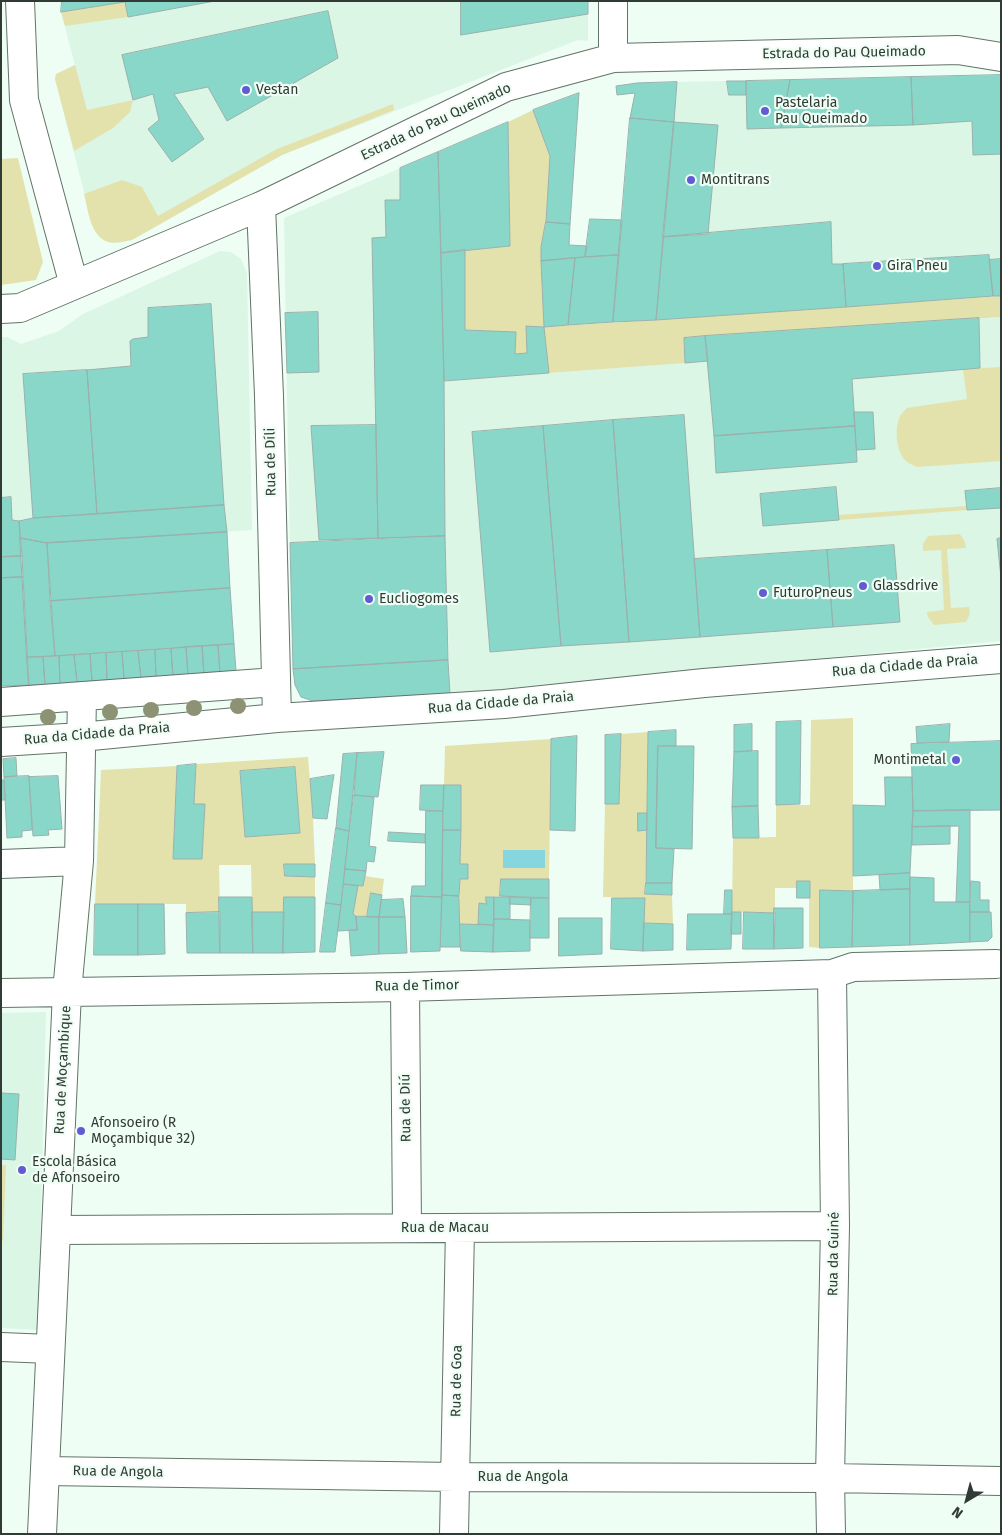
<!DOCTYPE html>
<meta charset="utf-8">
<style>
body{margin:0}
#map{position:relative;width:1002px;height:1535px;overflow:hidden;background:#eefef4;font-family:"Fira Sans",sans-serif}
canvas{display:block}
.frame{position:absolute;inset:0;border:2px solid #323a35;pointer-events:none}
.north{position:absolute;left:942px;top:1475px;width:50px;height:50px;-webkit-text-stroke:4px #eefef4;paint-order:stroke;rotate:217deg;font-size:14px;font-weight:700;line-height:20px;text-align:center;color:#323a35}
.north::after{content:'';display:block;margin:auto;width:18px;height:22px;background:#323a35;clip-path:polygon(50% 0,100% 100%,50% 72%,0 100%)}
</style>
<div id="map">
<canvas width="1002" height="1535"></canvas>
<div class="frame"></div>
<div class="north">N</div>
</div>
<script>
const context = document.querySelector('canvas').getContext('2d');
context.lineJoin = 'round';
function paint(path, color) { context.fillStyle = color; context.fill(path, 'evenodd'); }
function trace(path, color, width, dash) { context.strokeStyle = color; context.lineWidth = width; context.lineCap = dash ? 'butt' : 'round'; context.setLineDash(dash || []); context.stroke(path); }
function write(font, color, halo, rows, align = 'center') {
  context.font = font + ' "Fira Sans",sans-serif'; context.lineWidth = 4.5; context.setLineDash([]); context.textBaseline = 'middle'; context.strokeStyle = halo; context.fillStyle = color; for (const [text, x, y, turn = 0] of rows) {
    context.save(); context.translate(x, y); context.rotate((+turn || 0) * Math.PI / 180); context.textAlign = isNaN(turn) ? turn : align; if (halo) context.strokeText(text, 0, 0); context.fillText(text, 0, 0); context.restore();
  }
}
paint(new Path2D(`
 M62,1H588V41L578,40L282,155L132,240L119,243L108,242L96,233L92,223L55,79L56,74L75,65L61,12Z
 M1001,75V296L656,320L677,82Z
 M438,152L444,381L708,361L705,336L1001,317V641L450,694L445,536L290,543L287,398L284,218Z
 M220,251L231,252L241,259L247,273L252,530L47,543L1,557V337H7L21,344L59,331L83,314Z
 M46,1012L38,1330L1,1328V1013Z`), '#dbf6e5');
paint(new Path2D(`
 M125,2L128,17L65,26L61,12Z
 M75,65L87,110L133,100L130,112L113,128L74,151L55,79L56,74Z
 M393,104L394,110L282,155L132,240C125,241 116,244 108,242C90,236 88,209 84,194L122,180L142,187L158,216L277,149Z
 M533,110L550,156L546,222L541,247L544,327L656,320L1001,296V317L684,338L685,363L549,373L544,327L527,326V353L515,354V332L465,330V250L510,246L508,122Z
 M18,158L43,262L36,280L1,285V159Z
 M1001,367V461L917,467C914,465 909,464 906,461C897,453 895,433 898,422C899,416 903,412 907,408L967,399L963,369Z
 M967,506V510L839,520L838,515Z
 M960,534L965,542L966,548L947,549L951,608L969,607L970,614L966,622L934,625L928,617L927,612L944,610L941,550L923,551V544L928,536Z
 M853,718V891L820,890V948L809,947V881H798L797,888H775V913L732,912L733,838L776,837V805H810L811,720Z
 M648,732L647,813H638V830H647L645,894L672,895L673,924L644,923V898L603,897L605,804L619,803L621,734Z
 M551,739L549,879H501L500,896L486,897V904H479L478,924H460V879H468V864H460L461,785H444L445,746Z
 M308,757L313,818L315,864H284L285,876L315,877V897H284V912H252L251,865H219L220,912L186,913V904H95L101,770L177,766L173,859H202L205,805L194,804L196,764ZM295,767L300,833L245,837L240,771Z
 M365,876L384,879L382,895L371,893L367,917L353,914L358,886H363Z
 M1,1165H6L3,1241H1Z`), '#e3e2ad');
paint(new Path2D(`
 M503,850H545V868H503Z`), '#86d6e0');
const building = new Path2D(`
 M62,1H131L61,12Z
 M131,1H215L128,17L125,2Z
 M461,1H588V14L461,35Z
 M328,11L338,58L227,121L208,87L174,94L204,139L172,162L148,129L159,120L153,94L133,100L122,55Z
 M1001,75V154L973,155L972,121L913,125L911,77Z
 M911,77L913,125L781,128L790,80Z
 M790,80L781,128L747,129L746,81Z
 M727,81H746V95H729Z
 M677,82L674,122L630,118L635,93L617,95L616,86L637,83Z
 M579,93L570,224L546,222L550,156L533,110Z
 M630,118L674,122L656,320L613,322Z
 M508,122L510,246L441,253L438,152Z
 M674,122L718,125L708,234L663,237Z
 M438,152L444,381L445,536L378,538L372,238L386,237L385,200H400V168Z
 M590,219L622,220L619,255L585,257Z
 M546,222L570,224L569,245L587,246L585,257L541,261V247Z
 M831,222L832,264H843L846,307L656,320L663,237Z
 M465,250V330L516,332L515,354L527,353L526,326L544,327L549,373L444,381L441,253Z
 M619,255L613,322L568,325L575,258Z
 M989,255L993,296L846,307L843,264Z
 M575,258L568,325L544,327L541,261Z
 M1001,259V296H993L989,260Z
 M211,304L224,505L97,514L87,370L131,366L130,341L133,339L148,337V308Z
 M318,312L319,372L287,373L285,313Z
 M979,318L980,368L852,379L855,426L714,436L705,336Z
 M705,336L708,361L685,363L684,338Z
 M87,370L97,514L33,518L23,374Z
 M854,412H873L875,449L857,450Z
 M684,415L700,637L629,642L613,420Z
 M613,420L629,642L561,646L543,426Z
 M376,425L378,538L319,540L311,426Z
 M543,426L561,646L490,652L472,432Z
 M855,426L857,462L716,473L714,436Z
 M836,487L839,520L763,526L760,494Z
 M1001,488V508L967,510L965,491Z
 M11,497L12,520L19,521L22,556L1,557V498Z
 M224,505L227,532L47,543L20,538L19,521L33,518Z
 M227,532L230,588L50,601L47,543Z
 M445,536L448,660L293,669L290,543Z
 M20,538L47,543L55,656L27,657Z
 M1001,538V578L997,539Z
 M894,545L900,622L833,627L827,550Z
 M827,550L833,627L700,637L694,559Z
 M22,556L23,577L1,578V557Z
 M23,577L29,685L1,686V578Z
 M230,588L234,644L55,656L50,601Z
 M234,644L236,671L220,673L218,645Z
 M218,645L220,673L204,675L202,646Z
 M202,646L204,675L188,676L186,647Z
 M186,647L188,676L173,677L171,649Z
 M171,649L173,677L156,678L155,650Z
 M155,650L156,678H141L138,651Z
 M138,651L141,678L124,679L122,652Z
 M122,652L124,679L107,680L106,653Z
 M106,653L107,680L92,681L90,654Z
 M90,654L92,681L77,682L74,655Z
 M74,655L77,682L60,684L59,656Z
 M59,656L60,684L45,685L43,657Z
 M27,657H43L45,685H29Z
 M448,660L450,694L313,701L301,697L295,685L293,669Z
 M801,721L800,804L776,805V722Z
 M752,724V751L734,752V725Z
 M950,724L949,742L917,743L916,727Z
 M676,730V746H658L656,848L674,849L672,883H646L648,732Z
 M621,734L619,804H605V735Z
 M577,736L575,831L550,830L551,739Z
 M1001,741V810L913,811L911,744Z
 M658,746H694L692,849L656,848Z
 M758,751V806L732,807L734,752Z
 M384,752L378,797L354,795L357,753Z
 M357,753L349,831L336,828L343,754Z
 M16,758L17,776L4,777L3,759Z
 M196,764L194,804H205L202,859H173L177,766Z
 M295,767L300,833L245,837L240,771Z
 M334,775L327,819L313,818L310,779Z
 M29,776L32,830L22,831V837L7,838L4,777Z
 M58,776L62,829L48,830L49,835L33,836L29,777Z
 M885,777H912L913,811L910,873L853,876V805L885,806Z
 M1,780H4L5,800H1Z
 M421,785H444L443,811L420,810Z
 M444,785H461V830H443Z
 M354,795L374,797L369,846L376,847L374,862L367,861L366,871L345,869Z
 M758,806L759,838H733L732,807Z
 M970,810V902H956L959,826L912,827L913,811Z
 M426,811H443L442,897L411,896L412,886H425Z
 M638,813H647V830L638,831Z
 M950,826V844L912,845V827Z
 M336,828L349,831L341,905L326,903Z
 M443,830H461L460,864H468V879H460L459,896L442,895Z
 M389,832L425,834V843L388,841Z
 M284,864H315V877L285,876Z
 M345,869L366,871L363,886L344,884Z
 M910,873V889L880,890L879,875Z
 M910,877L934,878V902H970V942L910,945Z
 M501,879H549V898L500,896Z
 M797,881H810V898H797Z
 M971,881L980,882V900H989V912H970Z
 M646,883H672V895L645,894Z
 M344,884L358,886L353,914L356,916L357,930L338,931Z
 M910,889V945L852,947L853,891Z
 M725,890H732V914H724Z
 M820,890L853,891L852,947L820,948Z
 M371,893L382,895L379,917H367Z
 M442,895L459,896L460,947H441Z
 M411,896L442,897L440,951L411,952Z
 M219,897H252L253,953H220Z
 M284,897H315V952L283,953Z
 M486,897H494V925L478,924L479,903L486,904Z
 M494,897H510V919H494Z
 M510,897L531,898V905L510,904Z
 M531,898H549V938H530Z
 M612,898H645L643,951L611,949Z
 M403,899L405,917H379L381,900Z
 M326,903L341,905L335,952H320Z
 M95,904H138V955H94Z
 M138,904H164L165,954L138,955Z
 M774,908H803V948L774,949Z
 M220,912V953H187L186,913Z
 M252,912H284L283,953H253Z
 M732,912H741V934H731Z
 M744,912L775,913L774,949H743Z
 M970,912H991L992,937L988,941L970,942Z
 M688,914H732L731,949L687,950Z
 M356,916L379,917V954L351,956L349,930H357Z
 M379,917H405L407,953L379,954Z
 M559,918H602V954L559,956Z
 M494,919L530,920V951L493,952Z
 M644,923L673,924V950L643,951Z
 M460,924L494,925L493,952L461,951Z
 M1,1093L19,1094L15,1160L1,1159Z`);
paint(building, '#89d7c9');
trace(building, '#9ab1ad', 1);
const minor = new Path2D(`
 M20,1L24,100L74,285
 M613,58V1
 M261,206L269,396L277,718
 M1,309L20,308L261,206L506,87L613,58L958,50L1001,57
 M1,702L276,682
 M1,742L81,737L277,718L504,704L704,683L1001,659
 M1,864L79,861
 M405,987L407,1228
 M1,993L405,987L832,974L853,967L996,964
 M56,1230L835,1226
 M1,1347L50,1349
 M45,1471L455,1477L830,1478L1001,1481
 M42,1534L67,992L79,861L82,696
 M454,1534L460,1228
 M831,1534L830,1478L835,1226L832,974`);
trace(minor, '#627368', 30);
trace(minor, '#fff', 28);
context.fillStyle = '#8c9273';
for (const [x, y] of [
 [238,706],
 [194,708],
 [151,710],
 [110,712],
 [48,717]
]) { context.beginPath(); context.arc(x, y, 8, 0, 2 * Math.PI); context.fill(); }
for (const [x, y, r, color] of [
 [246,90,5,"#625cd4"],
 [765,111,5,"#625cd4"],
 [691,180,5,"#625cd4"],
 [877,266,5,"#625cd4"],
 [863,586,5,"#625cd4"],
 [763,593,5,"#625cd4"],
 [369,599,5,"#625cd4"],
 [956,760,5,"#625cd4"],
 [81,1131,5,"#625cd4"],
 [22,1170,5,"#625cd4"]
]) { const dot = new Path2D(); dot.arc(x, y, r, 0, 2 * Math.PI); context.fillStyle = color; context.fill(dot); trace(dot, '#eefef4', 2); }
write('14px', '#323a35', '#eefef4', [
 ["Estrada do Pau Queimado",844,53,-1],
 ["Estrada do Pau Queimado",436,122,-25],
 ["Rua de Díli",271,462,-91],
 ["Rua da Cidade da Praia",905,666,-5],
 ["Rua da Cidade da Praia",501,703,-5],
 ["Rua da Cidade da Praia",97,734,-5],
 ["Rua de Timor",417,986,-1],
 ["Rua de Moçambique",63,1070,-87],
 ["Rua de Diú",406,1108,-91],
 ["Rua de Macau",445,1228],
 ["Rua da Guiné",834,1254,-89],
 ["Rua de Goa",457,1381,-89],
 ["Rua de Angola",118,1472,1],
 ["Rua de Angola",523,1477]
]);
write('14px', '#323a35', '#eefef4', [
 ["Vestan",256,90],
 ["Pastelaria",775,103],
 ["Pau Queimado",775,119],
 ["Montitrans",701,180],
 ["Gira Pneu",887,266],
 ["Glassdrive",873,586],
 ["FuturoPneus",773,593],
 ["Eucliogomes",379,599],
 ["Montimetal",946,760,"right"],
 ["Afonsoeiro (R",91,1123],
 ["Moçambique 32)",91,1139],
 ["Escola Básica",32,1162],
 ["de Afonsoeiro",32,1178]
], 'left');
</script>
